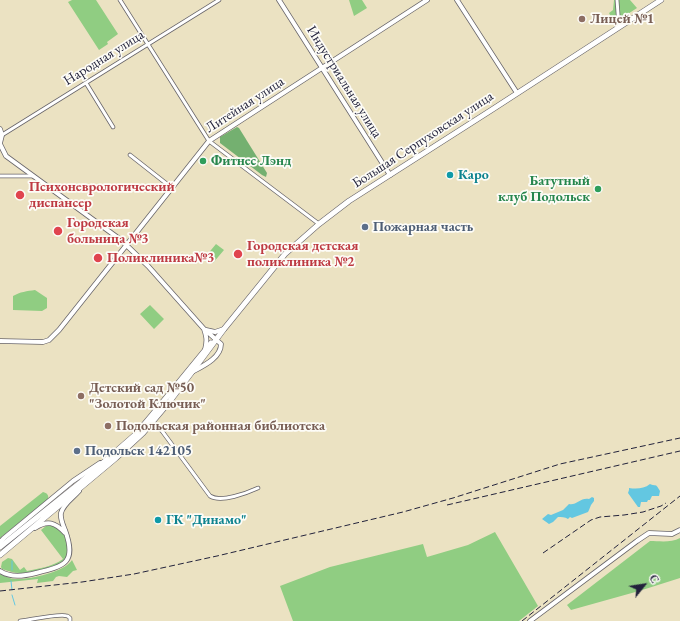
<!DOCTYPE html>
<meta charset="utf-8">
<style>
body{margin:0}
#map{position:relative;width:680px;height:621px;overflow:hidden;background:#ebe2c2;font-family:"EB Garamond",serif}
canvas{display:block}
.north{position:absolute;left:624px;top:565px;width:40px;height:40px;-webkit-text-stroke:3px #fdfcf7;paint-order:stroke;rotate:60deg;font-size:11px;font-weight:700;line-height:16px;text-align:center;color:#22223b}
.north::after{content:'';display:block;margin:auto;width:14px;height:18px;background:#22223b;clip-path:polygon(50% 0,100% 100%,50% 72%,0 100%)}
</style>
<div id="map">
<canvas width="680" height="621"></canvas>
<div class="north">С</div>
</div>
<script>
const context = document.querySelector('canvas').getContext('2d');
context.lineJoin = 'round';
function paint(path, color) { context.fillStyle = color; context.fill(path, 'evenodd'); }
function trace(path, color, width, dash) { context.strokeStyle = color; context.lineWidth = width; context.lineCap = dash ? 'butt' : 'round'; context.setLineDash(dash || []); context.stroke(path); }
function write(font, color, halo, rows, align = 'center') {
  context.font = font + ' "EB Garamond",serif'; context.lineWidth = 3.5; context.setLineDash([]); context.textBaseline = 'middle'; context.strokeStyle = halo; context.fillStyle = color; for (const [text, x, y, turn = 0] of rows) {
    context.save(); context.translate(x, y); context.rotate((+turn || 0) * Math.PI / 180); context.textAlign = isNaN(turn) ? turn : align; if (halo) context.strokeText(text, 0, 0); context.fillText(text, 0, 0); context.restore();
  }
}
paint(new Path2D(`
 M72,0H96L118,34L107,42L108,44L99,50L68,2Z
 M349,0H362L367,8L354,16Z
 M614,0H630L637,8L614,23L609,13L613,10Z
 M216,244L224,250L213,263L206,256Z
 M35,290L47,298V308L42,311L13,310V296C20,292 27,291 35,290Z
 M150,305L164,319L154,329L140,314Z
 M43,492C47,493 49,495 48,499L0,538V526Z
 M50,525C63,527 70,542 67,554C67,556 67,558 65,560C60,566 29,573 20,573C14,573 8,571 2,569L1,567L2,562L8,558L12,559L20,570L24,567L27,571C40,568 52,567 63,559L41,530L46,526Z
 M495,532L538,606L519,621H293L280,586L330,567L423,544L427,557L468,545Z
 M680,538V578L639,591L571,610L567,605L650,541C659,541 671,543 680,538Z
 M72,560L77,570L73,571L67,577L59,576L56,577L53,581L37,583L38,579L0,583V574C5,576 10,579 15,579C28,580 65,572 72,560Z`), '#90cd82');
paint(new Path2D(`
 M237,127L239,128L267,173L266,177L262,175L220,143V137Z`), '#74b070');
paint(new Path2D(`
 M650,484C656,487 655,482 660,491L659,496H652L650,500H648L647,502H641L640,507H638L628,493L629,490V488C636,489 644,489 650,484Z
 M592,497L594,498V501L591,505L589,510L588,512L572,518L570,517L568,519C565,517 561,517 558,517L553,522L549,524L542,519L548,514L551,515L563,510L569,504C576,506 581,497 589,499Z`), '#63c7e1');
trace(new Path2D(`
 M12,561V570
 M11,581L12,590
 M12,595L15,605`), '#63c7e1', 1);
const minor = new Path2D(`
 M120,0L209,141L319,224
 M617,0L619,27
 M86,83L113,127
 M2,135L219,0
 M130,155L172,188
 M0,176H33
 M152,422L162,431L210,496C221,503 247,493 258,488
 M20,621C29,620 61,613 67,616C68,616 69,617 70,618V621`);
const tertiary = new Path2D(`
 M279,0L390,175
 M457,0L517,93
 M0,129L2,135L0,143
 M0,144L6,156L121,240L148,266L204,329L221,344C221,358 203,366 192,372
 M204,329C207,338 207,341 205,350
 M206,330L215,332L224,329
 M0,341L43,342L49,340L59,330L209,141L427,0
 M35,528C47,520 55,522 65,533
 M0,542L4,538L73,481L100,463
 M0,571C11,578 24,576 36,573C65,566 77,563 65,530C63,525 60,519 61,513C63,504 73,498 79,491
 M530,621L637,541L649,533L672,534L680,530`);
const primary = new Path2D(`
 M0,547L81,482L136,434L152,415L211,343
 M0,555L116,458L143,433L170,401L192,372L224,329L276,265L285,254L319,224L349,201L493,109L661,0`);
trace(minor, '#68656a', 4.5);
trace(tertiary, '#68656a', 5.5);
trace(primary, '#68656a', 6);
trace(minor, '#fff', 3);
trace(tertiary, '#fff', 4);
trace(primary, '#fff', 5);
trace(new Path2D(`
 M447,505L680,451
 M543,553L591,520L600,517L624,515L643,512L661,506L666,503
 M0,591L82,582L134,574L217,556L403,512L453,498L560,464L680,438
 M522,621L680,496`), '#22223b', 1, [6, 3]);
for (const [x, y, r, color] of [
 [582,19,4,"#8d6e63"],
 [203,161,4,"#2e9e5b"],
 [450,175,4,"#0f9aa8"],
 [598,189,4,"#2e9e5b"],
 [20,195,5,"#e0444e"],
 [365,227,4,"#5c6f8a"],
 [58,231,5,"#e0444e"],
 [238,254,5,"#e0444e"],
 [98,258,5,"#e0444e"],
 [81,396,4,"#8d6e63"],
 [108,426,4,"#8d6e63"],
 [77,451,4,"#5c6f8a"],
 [158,520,4,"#0f9aa8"]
]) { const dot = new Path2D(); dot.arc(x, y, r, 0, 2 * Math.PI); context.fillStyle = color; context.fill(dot); trace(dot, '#fdfcf7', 1.5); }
write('bold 14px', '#785e54', '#fdfcf7', [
 ["Лицей №1",590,19],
 ["Детский сад №50",89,388],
 ["\"Золотой Ключик\"",89,404],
 ["Подольская районная библиотека",116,426]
], 'left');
write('14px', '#22223b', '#fdfcf7', [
 ["Народная улица",104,58,-32],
 ["Индустриальная улица",344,82,58],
 ["Литейная улица",245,105,-33],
 ["Большая Серпуховская улица",423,140,-33]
]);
write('bold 14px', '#27864d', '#fdfcf7', [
 ["Фитнес Лэнд",211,161],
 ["Батутный",590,181,"right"],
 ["клуб Подольск",590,197,"right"]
], 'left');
write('bold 14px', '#0d838f', '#fdfcf7', [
 ["Каро",458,175],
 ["ГК \"Динамо\"",166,520]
], 'left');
write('bold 14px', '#be3a42', '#fdfcf7', [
 ["Психоневрологический",29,187],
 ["диспансер",29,203],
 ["Городская",67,223],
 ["больница №3",67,239],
 ["Городская детская",247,246],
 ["поликлиника №2",247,262],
 ["Поликлиника№3",107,258]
], 'left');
write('bold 14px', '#4e5e75', '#fdfcf7', [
 ["Пожарная часть",373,227],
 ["Подольск 142105",85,451]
], 'left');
</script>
